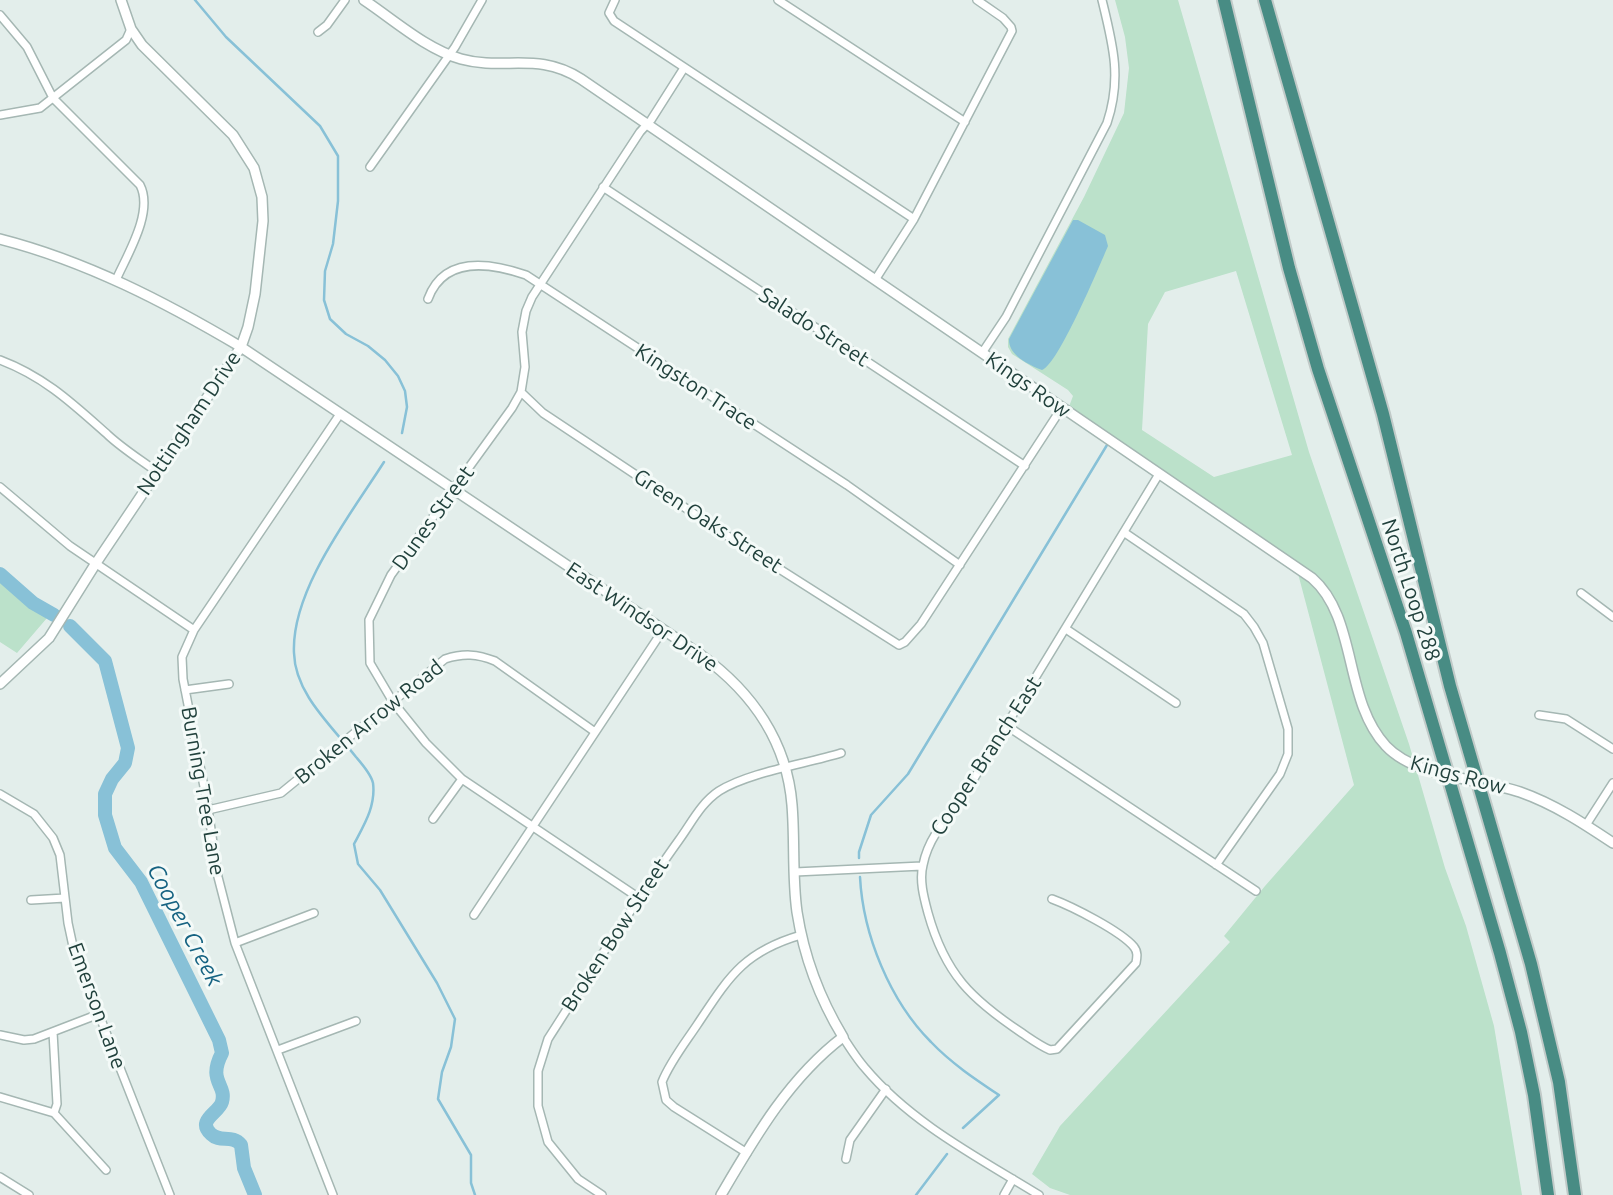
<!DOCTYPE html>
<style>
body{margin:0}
canvas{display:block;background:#e3eeeb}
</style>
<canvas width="1613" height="1195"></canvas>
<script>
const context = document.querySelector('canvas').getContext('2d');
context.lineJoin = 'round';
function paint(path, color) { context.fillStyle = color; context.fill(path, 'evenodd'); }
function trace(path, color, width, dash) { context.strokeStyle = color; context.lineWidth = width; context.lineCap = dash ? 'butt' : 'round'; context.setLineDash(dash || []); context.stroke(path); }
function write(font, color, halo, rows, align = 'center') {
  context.font = font + ' Ubuntu,sans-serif'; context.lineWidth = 6; context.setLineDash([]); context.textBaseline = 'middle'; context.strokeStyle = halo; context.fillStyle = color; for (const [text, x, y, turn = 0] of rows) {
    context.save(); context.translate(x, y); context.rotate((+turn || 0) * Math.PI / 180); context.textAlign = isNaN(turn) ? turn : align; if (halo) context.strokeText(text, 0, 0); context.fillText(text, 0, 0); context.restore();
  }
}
paint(new Path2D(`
 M1115,0H1178L1309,452L1409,744L1445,868L1466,926L1494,1026L1522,1195H1070L1050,1188L1032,1174L1060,1126L1230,942L1224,936L1265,886L1354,785L1296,566L1067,412L1073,396L1068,390L1012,354L1008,347V339L1084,197L1124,113L1129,68L1125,37ZM1236,271L1292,455L1214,477L1142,430L1148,324L1165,292Z
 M0,568L53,611L17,653L0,642Z`), '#bbe1ca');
paint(new Path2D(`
 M1073,220H1078L1105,235L1108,246C1099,267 1058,365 1042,370C1029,365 1008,355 1009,339Z`), '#88c1d7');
trace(new Path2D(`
 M195,0L226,37L320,126L338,156V201L333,244L325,271L324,300L330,319L346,334L368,346L385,360L398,376L405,391L407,407L402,433
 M384,462C351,514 291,590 294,653C295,694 332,726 356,757C362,764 371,774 373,783C376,806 364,825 354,844L358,864L380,890L437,983L455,1019L451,1047L442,1072L438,1099L471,1155V1183L475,1195
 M859,858V852L871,815L908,774L1107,445
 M860,877C863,935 890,1001 931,1042C951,1063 975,1079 999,1095L963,1128
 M916,1195L947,1154`), '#88c1d7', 2.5);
trace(new Path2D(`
 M0,574L33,603L54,615
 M70,626L105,661L128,748L125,763L112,779L105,794V815L115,848L141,882L219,1040L222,1053C207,1082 227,1084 222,1102C219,1113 196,1120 211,1134C220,1143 232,1134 241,1145L244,1168L255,1195`), '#88c1d7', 14);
const minor = new Path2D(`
 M615,0L609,13L614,21L914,219
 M778,0L965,122
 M0,15L27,47L53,98L140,185C154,212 127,255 116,280
 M318,32L327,25L345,0
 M0,115L40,108L126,40L131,29
 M370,167L455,47L482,0
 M603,187L1025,466
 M875,280L914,219L1012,31L1011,27L1003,18L977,0
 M428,299C444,255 491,263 526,275L847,485L960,565
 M982,353L1006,317L1107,123C1122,78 1113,45 1102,0
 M0,360C45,377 73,404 108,435C123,449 141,460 157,472
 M521,392L543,413L726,535L899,645L905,642L921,624L1061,409
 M0,487L70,546L194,630
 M1125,533L1244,614L1254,627L1263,643L1288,729V754L1280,774L1216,865
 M1581,593L1613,617
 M1066,629L1176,703
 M185,690L229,684
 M1539,715L1566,719L1613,749
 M1007,726L1256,891
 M0,794L34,814L53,838L60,855L68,923L74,951L170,1195
 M208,810L281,793L445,659C464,653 477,654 495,661L595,732
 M433,819L462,779
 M1586,825L1613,783
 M795,872L922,866
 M639,898L462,779L426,743L393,702L370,663L369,620L391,575L512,408L521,392L525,367L522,332L526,311L532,297L640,132L651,120L684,68
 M1052,899C1071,906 1121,931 1134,947C1138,952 1137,957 1136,963L1057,1049L1050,1050C1039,1045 1031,1039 1022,1033C971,999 945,974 928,913C924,898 919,880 923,865C928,839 945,820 961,800L1159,474
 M31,900L65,898
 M474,915L663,630
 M235,943L314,913
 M53,1032L57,1104L54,1113
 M0,1035L24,1040L34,1039L99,1014
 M843,1037C850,1048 857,1059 865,1068C911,1123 979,1158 1039,1195
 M278,1050L356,1021
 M0,1097L54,1113L106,1170
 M747,1153L674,1107L666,1100L662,1082C670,1062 685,1043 697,1025C729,977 743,952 801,935
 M846,1159L850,1140L886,1089
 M0,1177L29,1195
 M333,1195L235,943L218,877L207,802L183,679L182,657L194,630L340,414
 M602,1195L578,1179L548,1142L538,1106V1071L548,1039C591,972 633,904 679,840C692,822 701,803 719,791C749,772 806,764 841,753
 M1004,1195L1013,1179`);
const tertiary = new Path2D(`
 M364,0C394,20 426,49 461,59C504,71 538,51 581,79L1312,578C1358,618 1343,700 1386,746C1416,778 1479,778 1520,792C1554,804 1583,823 1613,843
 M0,239C86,261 165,302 241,347L701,655C752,692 787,742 792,805C795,841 792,877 797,912C804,957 820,999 843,1037C789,1078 755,1137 721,1195
 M0,684L49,638L96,563L241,347L248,327L255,294L263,221L262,197L254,168L233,135L142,45L131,29L121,0`);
const trunk = new Path2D(`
 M1224,0L1289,268L1318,369L1406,633L1500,953L1521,1032L1534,1095L1548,1195
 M1265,0L1383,414L1450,686L1531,964L1559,1082L1575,1195`);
trace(minor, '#a5b7b3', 10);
trace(tertiary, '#a5b7b3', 12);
trace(trunk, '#c1cac8', 16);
trace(minor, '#fff', 7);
trace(tertiary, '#fff', 9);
trace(trunk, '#488c84', 12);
write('21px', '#21413c', '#f4faf8', [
 ["Salado Street",814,327,33],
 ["Kings Row",1028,385,35],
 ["Kingston Trace",696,387,33],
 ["Nottingham Drive",189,423,-56],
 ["Dunes Street",433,518,-54],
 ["Green Oaks Street",708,521,33],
 ["North Loop 288",1411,590,72],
 ["East Windsor Drive",642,617,34],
 ["Broken Arrow Road",369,722,-39],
 ["Cooper Branch East",986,756,-57],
 ["Kings Row",1458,775,15],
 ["Burning Tree Lane",203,791,80],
 ["Broken Bow Street",615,935,-57],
 ["Emerson Lane",97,1006,70]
]);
write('italic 23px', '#166382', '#f4faf8', [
 ["Cooper Creek",185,925,62]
]);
</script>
